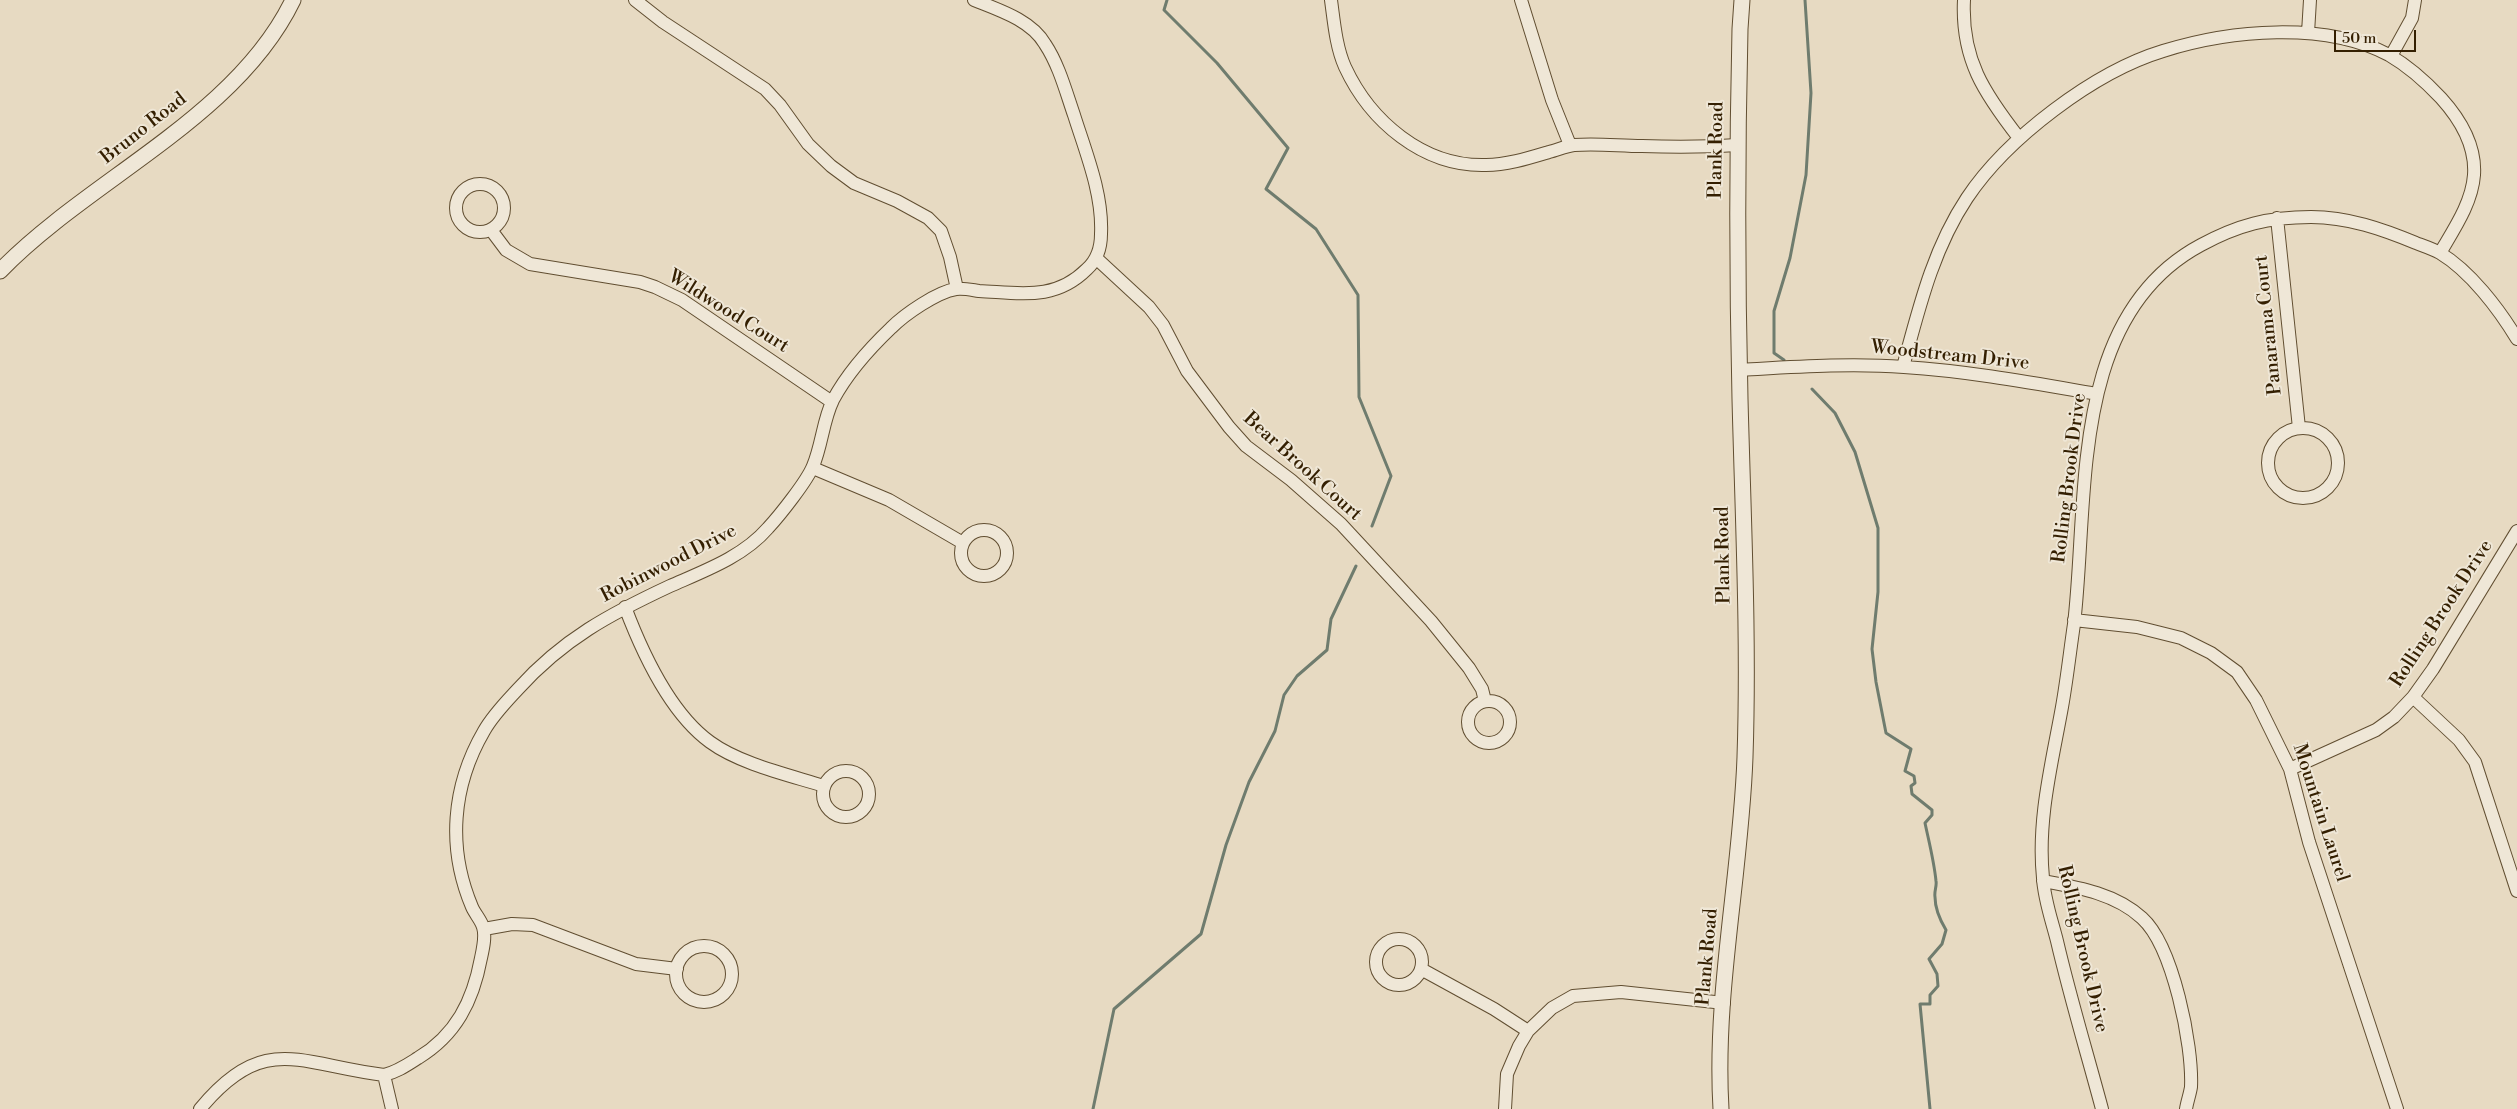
<!DOCTYPE html>
<style>
body{margin:0}
#map{position:relative;width:2517px;height:1109px;overflow:hidden;background:#e7dac2;font-family:"Libre Bodoni",serif}
canvas{display:block}
.scale{position:absolute;left:2334px;top:30px;width:82px;height:22px;box-sizing:border-box;border:2px solid #341f01;border-top:0;padding-left:6px;font-size:15px;line-height:18px;white-space:nowrap;color:#341f01;-webkit-text-stroke:4px #efe7d7;paint-order:stroke}
</style>
<div id="map">
<canvas width="2517" height="1109"></canvas>
<div class="scale">50 m</div>
</div>
<script>
const context = document.querySelector('canvas').getContext('2d');
context.lineJoin = 'round';
function trace(path, color, width, dash) { context.strokeStyle = color; context.lineWidth = width; context.lineCap = dash ? 'butt' : 'round'; context.setLineDash(dash || []); context.stroke(path); }
function write(font, color, halo, rows, align = 'center') {
  context.font = font + ' "Libre Bodoni",serif'; context.lineWidth = 4; context.setLineDash([]); context.textBaseline = 'middle'; context.strokeStyle = halo; context.fillStyle = color; for (const [text, x, y, turn = 0] of rows) {
    context.save(); context.translate(x, y); context.rotate((+turn || 0) * Math.PI / 180); context.textAlign = isNaN(turn) ? turn : align; if (halo) context.strokeText(text, 0, 0); context.fillText(text, 0, 0); context.restore();
  }
}
trace(new Path2D(`
 M1167,0L1164,10L1217,63L1288,148L1266,189L1316,229L1358,295L1359,397L1391,476L1372,526
 M1784,360L1774,353V311L1790,258L1806,175L1811,93L1805,0
 M1812,389L1835,413L1855,452L1878,528V592L1872,649L1876,682L1886,733L1911,749L1905,771L1914,776L1915,783L1911,786L1912,794L1932,810V815L1925,823C1929,842 1934,861 1936,881C1937,886 1934,891 1935,897C1935,908 1940,920 1946,930L1942,944L1929,959L1937,974L1938,986L1930,995V1004H1920L1930,1109
 M1093,1109L1114,1009L1201,934L1226,845L1249,782L1275,731L1284,695L1297,676L1327,650L1331,619L1356,566`), '#6f7c6e', 3);
const minor = new Path2D(`
 M635,0L663,22L765,89L780,105L808,144L831,166L854,183L897,201L928,218L941,231L950,257L957,289
 M1331,0C1334,22 1336,47 1345,67C1370,121 1423,167 1486,165C1507,165 1529,158 1549,152C1557,150 1566,146 1574,145C1597,143 1620,146 1642,146C1674,147 1705,147 1737,145
 M1521,0L1552,100L1570,145
 M1964,0C1961,59 1984,93 2019,138
 M2308,33L2310,0
 M2391,56L2412,18L2415,0
 M456 208a24 24 0 1 1 48 0a24 24 0 1 1-48 0Z
 M2277,218L2299,428
 M491,230L506,250L530,264L640,282L655,287L682,300L832,402
 M1096,258L1149,307L1163,325L1187,371L1229,427L1246,446L1291,480L1341,524L1431,621L1469,668L1482,689L1485,701
 M1903,367C1919,308 1933,249 1967,198C2007,138 2094,72 2163,51C2230,30 2324,21 2389,55C2408,66 2426,82 2441,98C2460,119 2476,146 2474,175C2472,203 2454,229 2440,253
 M1739,370C1794,367 1849,363 1904,367C1968,371 2033,383 2097,394
 M2268 463a35 35 0 1 1 70 0a35 35 0 1 1-70 0Z
 M813,468L889,500L963,543
 M961 553a23 23 0 1 1 46 0a23 23 0 1 1-46 0Z
 M625,607C642,652 670,713 710,742C740,764 789,775 824,786
 M2074,620L2137,627L2181,638L2211,653L2237,672L2256,700L2290,769L2309,842L2397,1109
 M2413,697L2459,740L2475,762L2517,891
 M1468 722a21 21 0 1 1 42 0a21 21 0 1 1-42 0Z
 M2290,769L2376,730L2394,717L2413,697L2433,669L2517,531
 M823 794a23 23 0 1 1 46 0a23 23 0 1 1-46 0Z
 M2043,881C2076,887 2115,893 2142,918C2173,946 2193,1045 2191,1087C2190,1094 2187,1102 2186,1109
 M484,929L512,924L533,925L636,964L677,969
 M1376 962a23 23 0 1 1 46 0a23 23 0 1 1-46 0Z
 M676 974a28 28 0 1 1 56 0a28 28 0 1 1-56 0Z
 M1421,969L1494,1009L1528,1031
 M384,1075L392,1109
 M200,1109C264,1031 300,1065 384,1075C397,1072 407,1065 418,1058C456,1035 473,1001 481,958C483,949 486,936 483,927C481,920 475,914 472,907C447,848 452,786 484,731C493,715 506,702 518,689C563,639 610,614 670,586C704,571 743,557 768,528C780,515 807,481 813,466C822,445 823,420 833,400C847,374 870,348 891,328C905,314 937,292 956,289C964,288 972,290 979,291C1021,293 1055,301 1087,269C1097,260 1101,247 1101,234C1103,194 1086,153 1074,115C1066,92 1059,65 1045,44C1031,20 999,10 974,0
 M1505,1109L1507,1074L1519,1046L1528,1031L1552,1008L1573,996L1621,992L1724,1003
 M2102,1109C2087,1053 2070,997 2057,941C2052,921 2044,899 2043,878C2037,820 2052,763 2062,707C2067,679 2070,651 2074,624C2089,498 2068,316 2201,245C2238,225 2268,217 2311,217C2348,217 2382,229 2416,243C2424,246 2433,249 2440,253C2470,271 2499,309 2517,339`);
const tertiary = new Path2D(`
 M0,271C89,179 236,118 293,0
 M1721,1109C1714,992 1741,874 1745,757C1749,638 1743,518 1740,399C1737,275 1737,153 1740,29L1742,0`);
trace(minor, '#614e31', 14);
trace(tertiary, '#614e31', 17);
trace(minor, '#efe7d7', 12);
trace(tertiary, '#efe7d7', 15);
write('19px', '#341f01', '#efe7d7', [
 ["Bruno Road",144,129,-38],
 ["Plank Road",1717,150,-89],
 ["Wildwood Court",728,312,32],
 ["Panarama Court",2269,325,-96],
 ["Woodstream Drive",1950,356,6],
 ["Bear Brook Court",1302,467,42],
 ["Rolling Brook Drive",2070,478,-83],
 ["Plank Road",1724,555,-91],
 ["Robinwood Drive",669,564,-27],
 ["Rolling Brook Drive",2442,614,-57],
 ["Mountain Laurel",2320,813,72],
 ["Rolling Brook Drive",2082,949,77],
 ["Plank Road",1708,957,-85]
]);
</script>
